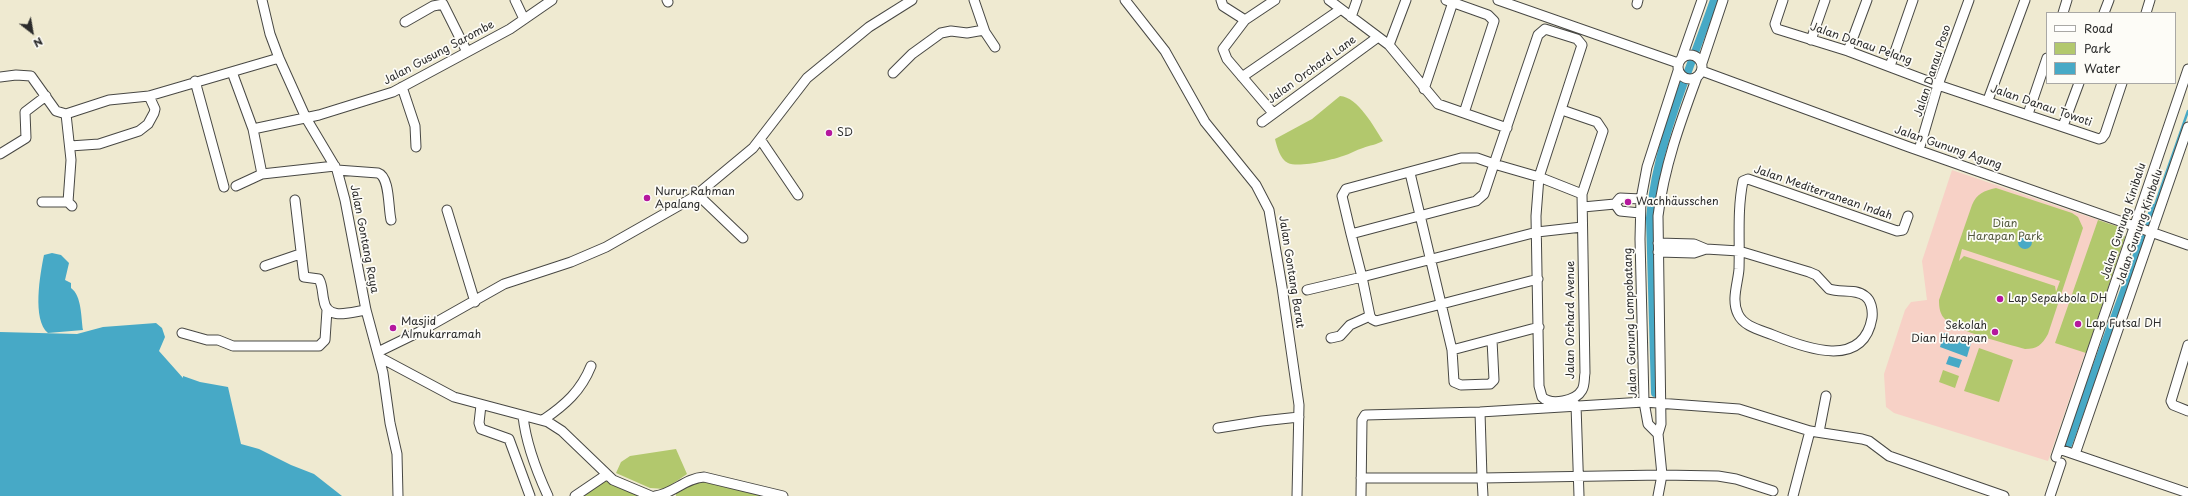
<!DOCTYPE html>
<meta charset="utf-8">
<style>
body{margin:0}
#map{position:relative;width:2188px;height:496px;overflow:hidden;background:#efead1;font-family:"Playpen Sans",sans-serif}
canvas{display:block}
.legend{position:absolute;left:2046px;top:12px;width:130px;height:72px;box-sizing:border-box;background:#fdfcf7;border:1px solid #a9a8a5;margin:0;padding:5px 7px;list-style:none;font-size:12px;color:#2b2b2b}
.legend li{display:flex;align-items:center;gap:8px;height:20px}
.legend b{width:20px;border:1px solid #a9a8a5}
.north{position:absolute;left:12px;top:12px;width:40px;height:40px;-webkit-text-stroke:3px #fdfcf7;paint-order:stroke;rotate:149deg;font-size:11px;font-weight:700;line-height:16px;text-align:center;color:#2b2b2b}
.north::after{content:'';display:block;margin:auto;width:14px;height:18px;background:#2b2b2b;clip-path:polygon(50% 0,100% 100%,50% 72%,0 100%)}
</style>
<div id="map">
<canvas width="2188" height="496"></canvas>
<ul class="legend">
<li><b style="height:5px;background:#fff"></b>Road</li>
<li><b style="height:11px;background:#b2c86d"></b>Park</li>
<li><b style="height:11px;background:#47a9c6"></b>Water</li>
</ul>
<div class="north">N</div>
</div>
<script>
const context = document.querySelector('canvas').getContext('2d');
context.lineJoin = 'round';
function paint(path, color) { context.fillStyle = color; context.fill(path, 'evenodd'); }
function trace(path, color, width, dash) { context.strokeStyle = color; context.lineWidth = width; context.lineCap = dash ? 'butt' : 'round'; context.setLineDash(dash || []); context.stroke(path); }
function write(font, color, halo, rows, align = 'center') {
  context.font = font + ' "Playpen Sans",sans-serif'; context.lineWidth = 3.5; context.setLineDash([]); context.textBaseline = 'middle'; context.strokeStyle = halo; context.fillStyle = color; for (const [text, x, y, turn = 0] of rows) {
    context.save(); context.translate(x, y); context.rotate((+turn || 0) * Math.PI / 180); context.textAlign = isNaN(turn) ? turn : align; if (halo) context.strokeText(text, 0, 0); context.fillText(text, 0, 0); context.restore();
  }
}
paint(new Path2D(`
 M1952,170L2119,227L2125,237L2048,461L1894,413L1886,407L1884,374L1905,310L1911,302L1927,300L1922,261Z`), '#f7d1c6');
paint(new Path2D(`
 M1340,96C1358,97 1374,127 1383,141C1376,145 1370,145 1363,148C1356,150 1350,154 1343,156C1332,160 1298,168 1288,163C1280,159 1277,147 1275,139L1312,119Z
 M1996,188L2072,213L2078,217L2083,228L2048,334C2042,345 2037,349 2025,349C2008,344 1956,331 1946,320C1940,315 1939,308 1939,300L1972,205C1977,193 1984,191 1996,188ZM1962,249L2060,281L2056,292L2055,286L1964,256L1959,261Z
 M2098,220L2119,227L2125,237L2086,353L2055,343Z
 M1979,348L2013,360L1999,402L1964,391Z
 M1943,370L1959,376L1955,388L1939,382Z
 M676,449L687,474L665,489L650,488L616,473L621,462L630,456Z
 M604,477L637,492V496H571Z
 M695,478L773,496H676V493Z`), '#b2c86d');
paint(new Path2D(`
 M2018 242a7 7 0 1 1 14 0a7 7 0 1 1-14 0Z
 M52,253L61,255L69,263L65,280L71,283V288C82,296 81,318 83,330L48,333C32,320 40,274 44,255Z
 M156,323L162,328L165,337L159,351L183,378V376L200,382L228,387L241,444L259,449L291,465L314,474L342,496H0V332L77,334L103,327Z
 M1944,333L1971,343L1967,357L1940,347Z
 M1949,356L1962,360L1959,368L1946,364Z`), '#47a9c6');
trace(new Path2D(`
 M2154,208L2188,111`), '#47a9c6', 2.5);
trace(new Path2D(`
 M1655,393L1650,218C1656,143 1690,70 1714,0
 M2068,445L2154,208`), '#47a9c6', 8);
const minor = new Path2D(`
 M262,0L270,34L279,58L306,118L337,170L345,200L366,310L383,373L390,423L397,454L398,496
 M515,0L524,19
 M667,0L668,2
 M974,0L985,32L995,47
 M1125,0L1165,51L1205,122L1256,185L1269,210L1282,287L1299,405L1297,496
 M1221,0L1223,6L1245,20
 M1329,0L1389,45L1438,104L1507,128
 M1446,0L1488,15L1494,21L1464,113
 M1498,0L1678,63
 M1783,0L1775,24L1777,29L1848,51L1938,85L2099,139L2102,138L2105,134L2122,83
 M1637,4L1638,0
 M2063,13L2067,0
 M2104,13L2109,0
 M2146,13L2150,0
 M1351,17L1357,0
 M405,22L433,6L443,4L467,52
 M1811,40L1825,0
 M1389,45L1406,0
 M1848,51L1867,0
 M1678 67a12 12 0 1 1 24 0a12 12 0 1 1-24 0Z
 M1682,57L1702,0
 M1702,63L1723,0
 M1890,66L1913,0
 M1702,71L1909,147L2188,245
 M232,72L253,129L262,174L335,166
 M893,73L912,54L941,33L951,31L967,33L984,30
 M0,77L16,75L31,76L56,111L66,114L109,100L149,96L279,58
 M1242,77L1341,9
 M195,81L224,187
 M402,87L415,126L416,147
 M1424,89L1453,2
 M1988,100L2025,0
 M1562,110L1597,122L1603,131L1582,194L1585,373C1584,378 1585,385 1582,390C1576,401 1551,406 1542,397L1539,386L1536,216L1539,177L1582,45L1577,39L1545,29L1538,35L1494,164L1539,177L1582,194
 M1273,113L1227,59L1223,49L1245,20L1275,0
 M66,114L71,160L68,202L72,206
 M2028,114L2047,58
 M1262,122L1378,37
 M2063,126L2079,83
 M253,129L319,115L393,92L510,29L552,0
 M760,139L798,195
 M70,146L99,144L139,131L148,124L154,113L155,109L149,96
 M1919,150L1938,85L1969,0
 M0,154L26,138L25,112L46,96
 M337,170L378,173C390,177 388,207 391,220
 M1410,173L1452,350L1539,327
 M236,186L262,174
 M697,194L743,238
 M295,200L304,277L319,279C323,286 322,294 324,301C327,321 351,312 366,310
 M42,202H68
 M1615,204L1620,211L1640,213
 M1583,207L1615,204L1620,198L1641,199
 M447,210L475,302
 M1658,243L1694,244L1706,249
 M1658,252L1694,253L1706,249L1739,251L1809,272L1816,275L1829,289C1840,293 1855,288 1865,296C1871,300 1873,310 1872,318C1863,370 1805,348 1773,335C1761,330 1744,327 1738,314C1731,300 1738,283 1739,269C1740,239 1737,211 1743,181L1748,179L1897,231L1903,230L1908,216
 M265,266L300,254
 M1538,279L1376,321L1372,319L1370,316L1362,277L1537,232L1582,227
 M1307,290L1362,277L1351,234L1476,201L1484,194L1494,164L1477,158H1461L1346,189L1342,196L1351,234
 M182,333L207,340H218L233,346H319L325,340L327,310
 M1331,338L1340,336L1350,325L1370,316
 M2188,345L2171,401L2173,405L2188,411
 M1452,350L1454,382L1461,385L1490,384L1494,380L1492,340
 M378,352L419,332L504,284L571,262L606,247L694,197L753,148L807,78L869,27L912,0
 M379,357L454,397L548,422L562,431L613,480L651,496
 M481,405L479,423L481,429L509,439L530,496
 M1576,405L1579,496
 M523,416C526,444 536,470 548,496
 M543,420C565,405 581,391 591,366
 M1218,428L1262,421L1299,417
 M1819,432L1826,396
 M1658,434L1648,424L1644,402L1640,239L1641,199L1647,167L1678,71
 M2059,449L2188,493
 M2075,454L2188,127
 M2056,457L2188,69
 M1361,478H1482L1480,412
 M575,496L606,475
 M655,496C673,494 685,478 704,477L783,496
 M1361,496L1362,420L1365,415L1480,412L1644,402L1739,409L1810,431L1862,439L1869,441L1889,456L2004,496
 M1483,496L1482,478L1662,475L1718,476L1736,479L1773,491
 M1658,496L1662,475L1658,434L1661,424L1658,216C1664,167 1680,123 1697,77
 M1793,496L1810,431
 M2050,496L2061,463`);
trace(minor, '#484844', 11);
trace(minor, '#fff', 9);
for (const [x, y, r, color] of [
 [829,133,4,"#b5179e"],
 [647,198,4,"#b5179e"],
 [1628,202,4,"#b5179e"],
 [2000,299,4,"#b5179e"],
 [2078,324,4,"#b5179e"],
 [393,328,4,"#b5179e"],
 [1995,332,4,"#b5179e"]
]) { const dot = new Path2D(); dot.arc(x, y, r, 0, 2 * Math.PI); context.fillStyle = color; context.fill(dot); trace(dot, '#fdfcf7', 1.5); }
write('11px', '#2b2b2b', '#fdfcf7', [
 ["Jalan Danau Pelang",1861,44,19],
 ["Jalan Gusung Sarombe",439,53,-28],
 ["Jalan Orchard Lane",1312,70,-36],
 ["Jalan Danau Poso",1933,71,-72],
 ["Jalan Danau Towoti",2041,106,19],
 ["Jalan Gunung Agung",1948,148,19],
 ["Jalan Mediterranean Indah",1823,193,19],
 ["Jalan Gunung Kinibalu",2124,221,-72],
 ["Jalan Gunung Kimbalu",2140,227,-71],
 ["Jalan Gontang Raya",364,239,79],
 ["Jalan Gontang Barat",1291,272,81],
 ["Jalan Orchard Avenue",1571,320,-90],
 ["Jalan Gunung Lompobatang",1631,323,-92]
]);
write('11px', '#2b2b2b', '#fdfcf7', [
 ["SD",837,133],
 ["Nurur Rahman",655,192],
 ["Apalang",655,205],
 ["Wachhäusschen",1636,202],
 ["Lap Sepakbola DH",2008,299],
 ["Masjid",401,322],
 ["Almukarramah",401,335],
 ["Lap Futsal DH",2086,324],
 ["Sekolah",1987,326,"right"],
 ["Dian Harapan",1987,339,"right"]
], 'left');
write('11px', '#545a3f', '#fdfcf7', [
 ["Dian",2005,224],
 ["Harapan Park",2005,237]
]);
</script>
